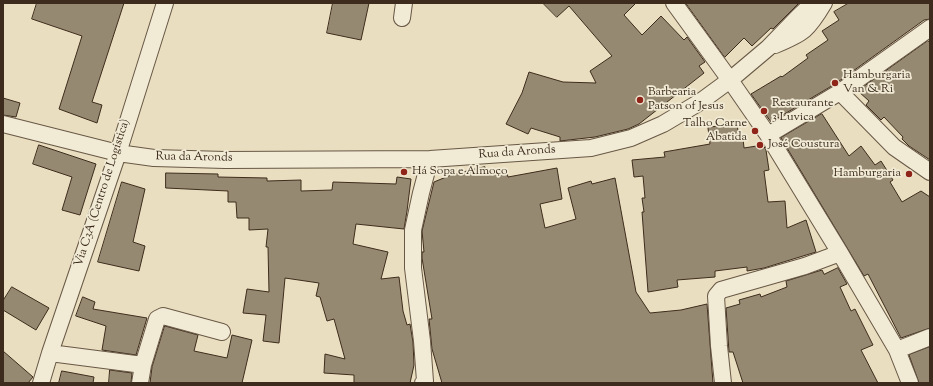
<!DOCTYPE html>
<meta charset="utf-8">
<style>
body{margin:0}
#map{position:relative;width:933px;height:386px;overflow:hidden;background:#e9debf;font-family:"Sorts Mill Goudy",serif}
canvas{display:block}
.frame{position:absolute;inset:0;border:4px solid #3d2c1d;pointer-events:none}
</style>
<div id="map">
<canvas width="933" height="386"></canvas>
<div class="frame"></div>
</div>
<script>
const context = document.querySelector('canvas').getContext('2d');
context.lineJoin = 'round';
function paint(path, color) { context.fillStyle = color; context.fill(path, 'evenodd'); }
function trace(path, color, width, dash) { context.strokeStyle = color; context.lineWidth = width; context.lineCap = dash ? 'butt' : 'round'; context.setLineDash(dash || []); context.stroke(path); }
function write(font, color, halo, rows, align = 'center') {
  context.font = font + ' "Sorts Mill Goudy",serif'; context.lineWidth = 3.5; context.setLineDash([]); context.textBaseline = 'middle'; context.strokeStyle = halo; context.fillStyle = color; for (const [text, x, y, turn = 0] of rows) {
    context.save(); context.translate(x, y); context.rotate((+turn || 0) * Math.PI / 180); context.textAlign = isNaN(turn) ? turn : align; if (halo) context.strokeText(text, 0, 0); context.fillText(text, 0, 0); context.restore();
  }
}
const building = new Path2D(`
 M37,3H124L92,102L102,105L97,123L59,109L82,36L32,19Z
 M333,3H369L361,40L327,33Z
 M543,3H636L624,15L642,35L661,16L684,40L687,37L705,62L699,66L704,73L639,124L628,129L595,137L560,141V137L531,128L528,134L506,124L522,93L529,72L563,82L596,83L590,71L612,56L569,6L557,17Z
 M686,3H799L773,29L771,28L752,46L744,38L725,57Z
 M849,3H930V19L924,20L835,84L771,122L751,94L781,76L782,77L808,58L806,55L828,40L822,31L839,20L834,12Z
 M928,41L930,42V160L909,146L902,139L903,137L884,117L881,120L866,105L869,101L858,91Z
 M3,98L20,103L16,117L3,115Z
 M822,114L849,156L861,146L875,165L881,161L893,180L890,182L902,202L921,191L930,197V328L901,338L868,274L864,276L781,138Z
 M737,123L739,139L743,138L744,148L763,145L766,150L769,170L764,171L768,202L785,201L787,228L806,220L816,252L764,268L747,271V267L715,271V277L677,280L678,287L648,292L642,212H644L642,198H645L643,176L634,177L632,160L665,157L664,152L710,144L708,128Z
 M39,145L96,164L80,215L62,210L72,177L33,164Z
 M485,167L487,173L506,169L508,177L557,168L562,199L540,204L545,228L576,219L568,188L591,181L592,184L615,178L636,292L650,313L681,310L707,304L713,383H442L432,349L429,319H432L422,258V252H424L422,231L434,182L451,175Z
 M166,173L218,174V177L267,178V181L301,180V191L332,190L333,182L396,184L397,177L411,179L407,211L404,229L356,224L353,244L388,252L381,279L399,277L403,311L407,325L410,324L413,342L414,365L410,383H354V375L324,373L325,354L345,359L334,319L327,321L320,297L316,296L319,283L285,278L279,343L263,341L266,315L243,313L247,289L269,292L268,247H266L268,229L249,230V218H237L236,202H228V191L166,188Z
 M122,182L145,189L133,242L145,246L139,271L98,262Z
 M838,268L847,284L840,287L851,311L855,309L873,345L861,350L878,383H743L733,352H729L726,308L740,304L739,300L760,294L761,297L787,287L786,281L822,270L824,274Z
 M12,287L49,308L36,330L3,310V301Z
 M83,297L95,302L93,309L147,318L136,355L102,350L106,326L76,316Z
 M165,326L198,335L194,351L227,358L232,335L252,340L242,383H150L152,367Z
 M930,347V383H919L909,355Z
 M3,351L33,377L28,383H3Z
 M110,370L132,373L131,383H109Z
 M62,371L94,377L93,383H59Z`);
paint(building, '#968971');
trace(building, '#3d2c1d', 1);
const minor = new Path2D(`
 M674,3L730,80L768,135L840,253L897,350L910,383
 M402,18L404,3
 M775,45C804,33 808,30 824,3
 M840,92L894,147L930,172
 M3,124L118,153L154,158L225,160L430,159L591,148L631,138L663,124L700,102L730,80L768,48L799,16L813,3
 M768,135L840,92L930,28
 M897,350L930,337
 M50,353L143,365
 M41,383L50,353L118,153L165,3
 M140,383L143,365L157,319L163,316L222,332
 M423,383L425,381L422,341L413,268V230L421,193L430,159
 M723,383L719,346L716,296L721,290L805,266L840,253`);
trace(minor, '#685846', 18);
trace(minor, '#f1ead5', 16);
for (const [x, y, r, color] of [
 [835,83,4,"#8f2418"],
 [640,100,4,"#8f2418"],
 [764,111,4,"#8f2418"],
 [755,131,4,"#8f2418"],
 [760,145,4,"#8f2418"],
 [404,172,4,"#8f2418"],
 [909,174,4,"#8f2418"]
]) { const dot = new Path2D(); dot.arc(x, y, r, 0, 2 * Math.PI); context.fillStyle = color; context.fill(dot); trace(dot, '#f1ead5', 1.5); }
write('12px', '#3d2c1d', '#f1ead5', [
 ["Hamburgaria",843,76],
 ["Van & Ri",843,90],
 ["Barbearia",648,93],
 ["Patson of Jesus",648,107],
 ["Restaurante",772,104],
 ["3 Luvica",772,118],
 ["Talho Carne",747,124,"right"],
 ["Abatida",747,138,"right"],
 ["José Coustura",768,145],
 ["Há Sopa e Almoço",412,172],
 ["Hamburgaria",901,174,"right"]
], 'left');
write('12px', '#3d2c1d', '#f1ead5', [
 ["Rua da Aronds",517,153,-4],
 ["Rua da Aronds",194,158,1],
 ["Via C3A (Centro de Logística)",103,193,-72]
]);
</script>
